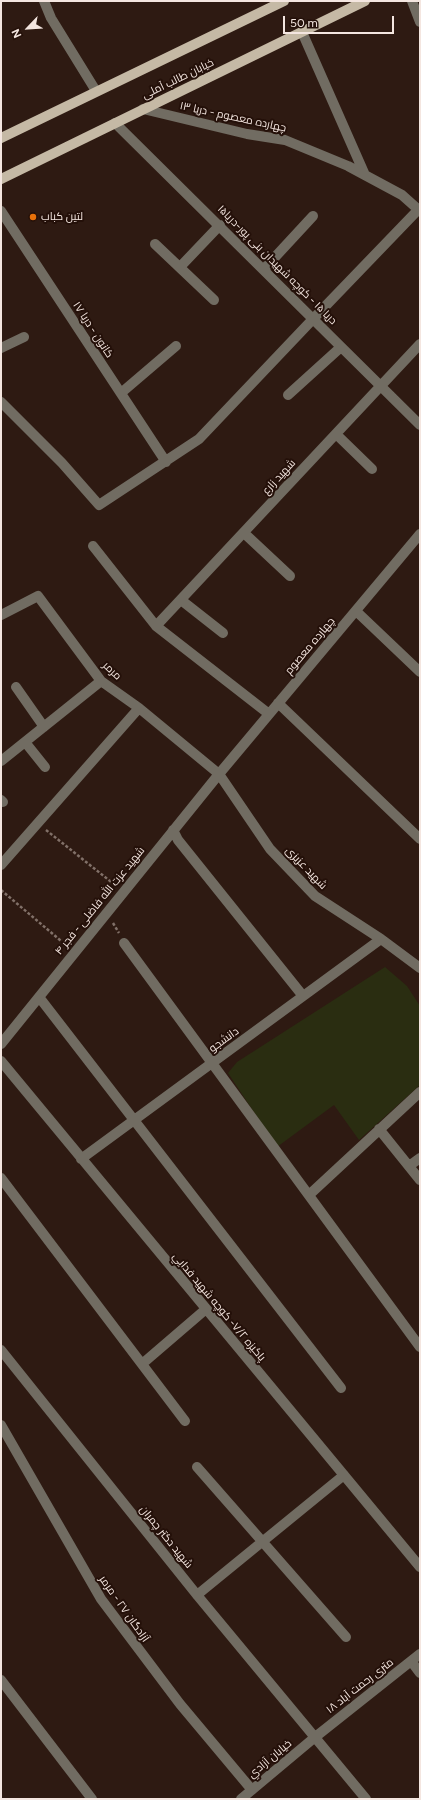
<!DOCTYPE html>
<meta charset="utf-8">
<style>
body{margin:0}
#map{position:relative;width:421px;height:1800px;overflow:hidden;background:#2e1a12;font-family:Figtree,sans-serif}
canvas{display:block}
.frame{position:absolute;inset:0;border:2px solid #f4e6e0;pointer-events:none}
.north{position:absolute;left:8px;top:8px;width:40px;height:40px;-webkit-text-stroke:3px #241009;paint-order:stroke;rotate:245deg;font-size:11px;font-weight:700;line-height:16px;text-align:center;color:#f4e6e0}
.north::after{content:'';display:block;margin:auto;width:14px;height:18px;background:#f4e6e0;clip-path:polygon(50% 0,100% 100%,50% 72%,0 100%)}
.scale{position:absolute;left:283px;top:16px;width:111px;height:18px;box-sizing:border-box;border:2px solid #f4e6e0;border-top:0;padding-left:5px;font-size:12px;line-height:14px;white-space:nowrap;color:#f4e6e0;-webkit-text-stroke:3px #241009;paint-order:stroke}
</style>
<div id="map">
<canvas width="421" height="1800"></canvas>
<div class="frame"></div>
<div class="north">N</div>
<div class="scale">50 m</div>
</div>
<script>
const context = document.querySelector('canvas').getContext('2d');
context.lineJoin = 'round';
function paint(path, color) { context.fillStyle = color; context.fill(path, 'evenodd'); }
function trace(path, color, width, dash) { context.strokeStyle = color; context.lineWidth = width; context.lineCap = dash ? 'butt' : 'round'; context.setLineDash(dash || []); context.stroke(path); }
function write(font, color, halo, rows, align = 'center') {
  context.font = font + ' Figtree,Cairo,sans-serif'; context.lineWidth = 4; context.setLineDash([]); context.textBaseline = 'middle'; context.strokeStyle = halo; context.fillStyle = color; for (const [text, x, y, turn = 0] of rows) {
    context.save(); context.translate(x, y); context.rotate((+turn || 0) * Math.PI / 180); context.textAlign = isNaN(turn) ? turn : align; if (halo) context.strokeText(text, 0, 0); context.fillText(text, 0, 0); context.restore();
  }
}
paint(new Path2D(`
 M385,967L407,986L420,1006V1085L359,1140L334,1105L277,1147L228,1073L237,1062Z`), '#2a2d11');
trace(new Path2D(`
 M46,830L115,885
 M1,890L67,946
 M113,923L119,933`), '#817068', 2.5, [3, 2]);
trace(new Path2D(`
 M44,1L51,18L96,91
 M412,1L420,22
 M302,32L365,175
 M143,109L247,134L285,140L348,166L402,195L420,211
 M115,123L420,425
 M1,211L166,462
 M155,244L214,300
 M180,267L220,225
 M264,269L313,216
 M1,348L24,337
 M121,393L176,346
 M288,395L341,347
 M1,402L62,463L99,505L199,439L313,319L418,210
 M336,434L372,469
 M244,533L290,576
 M93,546L156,626L269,714
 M181,600L223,633
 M356,611L420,672
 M1,615L38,596L101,681L139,708L219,774L270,849L315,896L381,939L420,968
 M156,626L420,344
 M16,687L44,727
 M278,703L420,839
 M25,742L45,767
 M1,761L101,681
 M1,800L3,802
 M173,830L178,840L303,996
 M1,865L139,708
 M124,943L420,1347
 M39,997L341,1388
 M1,1044L219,774L420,534
 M1,1061L420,1567
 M379,1129L420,1180
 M81,1159L381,939
 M409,1166L420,1158
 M1,1178L185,1421
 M309,1195L420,1092
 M1,1350L197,1595L366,1799
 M142,1364L206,1309
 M1,1425L101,1599L180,1704L252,1790
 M197,1467L346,1637
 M197,1595L344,1475
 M411,1661L420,1673
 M1,1680L92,1799
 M241,1799L314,1738L420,1654`), '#716c62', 10);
trace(new Path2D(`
 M1,138L284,1
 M1,179L365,1`), '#c5b9a5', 10);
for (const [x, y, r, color] of [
 [33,217,4,"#e8710a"]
]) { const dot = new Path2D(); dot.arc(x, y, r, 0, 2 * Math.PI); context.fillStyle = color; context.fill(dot); trace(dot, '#241009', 1.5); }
write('11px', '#f4e6e0', '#241009', [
 ["خیابان طالب آملی",178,79,-26],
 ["چهارده معصوم - دریا ۱۳",233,117,12],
 ["دریا ۱۵ - كوچه شهيدان بنی پور-دريا۱۵",277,265,45],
 ["کانون - دریا ۱۷",93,330,57],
 ["شهید زارع",279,477,-47],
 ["چهارده معصوم",310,646,-50],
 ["مرمر",112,671,44],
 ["شهید عزیزی",306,868,46],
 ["شهید عزت الله فاضلی - فجر ۴",100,901,-51],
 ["دانشجو",224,1040,-36],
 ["پاکیزه ۷/۲- كوچه شهيد فدايي",219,1307,50],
 ["شهید دکتر چمران",166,1537,51],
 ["آزادگان ۲۷ - مرمر",124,1609,55],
 ["۱۸ متری رحمت آباد",360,1686,-38],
 ["خيابان آزادي",270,1759,-40]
]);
write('11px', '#f4e6e0', '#241009', [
 ["لتین کباب",41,217]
], 'left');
</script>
